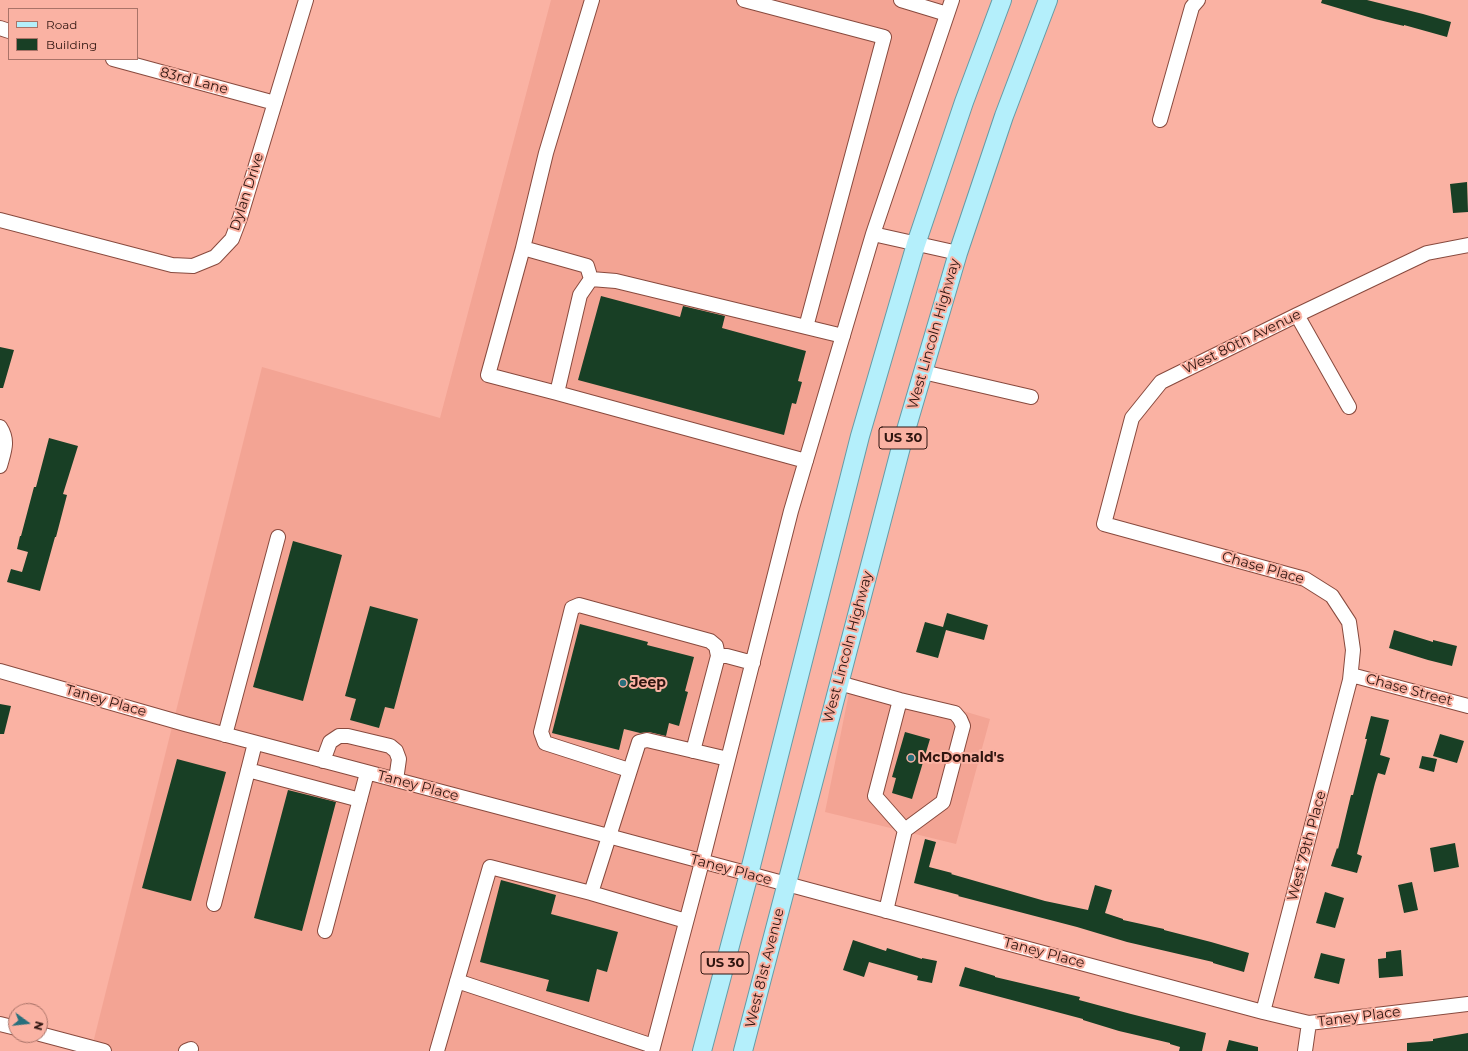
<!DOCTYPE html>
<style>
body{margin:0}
#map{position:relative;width:1468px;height:1051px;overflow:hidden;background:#fab2a3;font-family:Montserrat,sans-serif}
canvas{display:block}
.legend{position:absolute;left:8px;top:8px;width:130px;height:52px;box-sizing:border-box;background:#fab2a3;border:1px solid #a97368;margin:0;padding:5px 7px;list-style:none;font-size:12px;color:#2f1510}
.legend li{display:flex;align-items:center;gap:8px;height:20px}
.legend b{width:20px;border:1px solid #a97368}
.north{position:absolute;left:8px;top:1003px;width:40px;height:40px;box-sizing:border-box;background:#fab2a3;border:1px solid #a97368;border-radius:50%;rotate:105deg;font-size:11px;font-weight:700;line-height:16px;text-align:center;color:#2f1510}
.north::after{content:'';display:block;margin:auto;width:14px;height:18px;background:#286f7c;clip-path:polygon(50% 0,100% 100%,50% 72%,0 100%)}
</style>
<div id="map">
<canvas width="1468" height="1051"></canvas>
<ul class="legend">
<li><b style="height:5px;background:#b4effb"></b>Road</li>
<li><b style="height:11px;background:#183f25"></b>Building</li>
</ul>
<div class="north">N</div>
</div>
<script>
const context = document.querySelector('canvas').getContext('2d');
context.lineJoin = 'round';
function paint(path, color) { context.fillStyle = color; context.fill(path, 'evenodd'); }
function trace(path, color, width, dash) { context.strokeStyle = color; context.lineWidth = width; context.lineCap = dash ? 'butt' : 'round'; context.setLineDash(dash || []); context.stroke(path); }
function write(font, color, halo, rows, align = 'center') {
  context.font = font + ' Montserrat,sans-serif'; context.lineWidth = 4; context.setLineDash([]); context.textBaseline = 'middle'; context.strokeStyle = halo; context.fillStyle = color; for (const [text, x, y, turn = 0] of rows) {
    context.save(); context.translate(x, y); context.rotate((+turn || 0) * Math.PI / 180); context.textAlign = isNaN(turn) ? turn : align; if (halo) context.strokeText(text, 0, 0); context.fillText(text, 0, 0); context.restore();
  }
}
paint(new Path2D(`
 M551,0H957L791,511L653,1051H91L262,367L440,418Z
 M852,678L990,719L956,844L825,812Z`), '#f3a494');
paint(new Path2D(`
 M1322,0H1367L1423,14L1451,22L1447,37L1404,25V26L1375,19L1321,3Z
 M1467,182L1468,212L1453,213L1450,184Z
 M601,296L680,317L683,306L725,316L722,328L806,351L798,381L802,382L796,404L792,403L784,435L578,380Z
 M0,347L14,350L3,388H0Z
 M49,438L78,446L63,494L67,495L56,537H55L40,591L7,582L11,569L22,572L28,552L17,549L20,536H21L34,487H36Z
 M293,541L342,555L303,701L253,687Z
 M370,606L418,619L394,709L385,707L379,728L350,720L356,699L345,696Z
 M947,613L988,625L984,640L946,630L938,658L916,652L925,622L943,627Z
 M580,624L648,642L647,645L694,657L685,691L688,692L679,726L669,723L666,736L649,732L640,733L624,729L619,750L552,733Z
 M1394,630L1433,642V640L1457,646L1452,666L1428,660L1389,648Z
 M0,704L11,706L4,734H0Z
 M1371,716L1389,720L1380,755L1390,758L1385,775L1378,773L1375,783L1357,854L1362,856L1357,873L1331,866L1337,848L1338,849L1351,795H1353L1367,739H1365Z
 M905,732L930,739L912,799L892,793L896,778L892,777Z
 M1440,734L1464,741L1457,763L1433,756Z
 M1422,756L1437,759L1434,772L1419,768Z
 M177,759L226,772L191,901L142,888Z
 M288,790L336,802L302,931L254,918Z
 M925,839L936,842L929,867L952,873L951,874L1045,901L1088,910L1095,885L1112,890L1105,913L1123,919V920L1164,929V930L1211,942L1249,953L1244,972L1213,963V962L1127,942L1077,927L958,896L959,895L914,883Z
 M1455,843L1459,867L1434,872L1430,848Z
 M501,880L556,895L551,914L618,932L607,972L597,969L589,1002L546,991L549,980L480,962Z
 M1412,882L1418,910L1404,913L1398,885Z
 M1325,892L1344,898L1335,928L1316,923Z
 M853,940L886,951L887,948L922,959V958L937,961L932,983L917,980L918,976L869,962L864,977L843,970Z
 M1401,950L1403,976L1379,978L1378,959L1386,958V952Z
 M1321,953L1345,959L1339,984L1314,978Z
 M965,967L995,976V977L1080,997L1079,1000L1131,1014L1206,1033L1202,1051H1179L1180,1047L1170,1044V1043L1119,1031L1083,1020V1019L959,986Z
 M1468,1033V1051H1407V1043L1433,1041V1039Z
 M1229,1040L1258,1047V1051H1226Z`), '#183f25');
const minor = new Path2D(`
 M744,0L884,37L806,327
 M901,0L947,14
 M0,28L9,31
 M113,59L275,103
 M1160,120L1192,7L1198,0
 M0,220L172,265L193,266L215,257L232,239L240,218L306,0
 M873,234L958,253
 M523,248L488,375L557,393
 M591,279L587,266L523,248L546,153L592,0
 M1297,315L1349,407
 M923,372L1031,397
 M0,427C9,441 4,451 0,466
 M806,461L557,393L580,295L591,279L616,281L843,336
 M0,671L185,724L597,833L1263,1012L1309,1023L1468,1004
 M1350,680L1355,676L1468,706
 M839,683L900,700L955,713L960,719L963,726L943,802L905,830L886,911
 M900,700L875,796L905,830
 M225,735L278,537
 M693,751L718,656H727L753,663
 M323,761L330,742L339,736H348L390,746L396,751L399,759L396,780
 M248,770L360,800
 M629,770L545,743L541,732L572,608L579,605L710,641L716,646L718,656
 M591,893L686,921
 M214,904L255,743
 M325,931L367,773
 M457,981L653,1046
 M1263,1012L1350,680L1353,650L1349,622L1332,596L1305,579L1104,524L1132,418L1161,382L1297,315L1427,253L1468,245
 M0,1024L16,1028
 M40,1034L104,1051
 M186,1051L191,1049
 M437,1051L490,867L591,893L639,742L647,740L728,759
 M652,1051L702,862L791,511L873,234L952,0
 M1305,1051L1309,1023`);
const major = new Path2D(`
 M702,1051L749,874L860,436L916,244L964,102L1002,0
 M743,1051L901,447L958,253L1004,116L1048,0`);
trace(minor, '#884a3e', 16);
trace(major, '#659ca7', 20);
trace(minor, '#fff', 14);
trace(major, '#b4effb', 18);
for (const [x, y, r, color] of [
 [623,683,4,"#286f7c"],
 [911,758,4,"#286f7c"]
]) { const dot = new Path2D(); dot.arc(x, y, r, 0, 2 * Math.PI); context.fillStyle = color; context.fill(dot); trace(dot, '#fab2a3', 1.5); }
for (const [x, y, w] of [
 [903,438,48],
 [725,963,48]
]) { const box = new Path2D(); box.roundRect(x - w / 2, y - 11, w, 22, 3); context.fillStyle = '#fab2a3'; context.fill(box); trace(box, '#2f1510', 1); }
write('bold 13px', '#2f1510', null, [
 ["US 30",903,438],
 ["US 30",725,963]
]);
write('14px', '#2f1510', '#fab2a3', [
 ["83rd Lane",194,81,15],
 ["Dylan Drive",247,192,-72],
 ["West Lincoln Highway",934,334,-74],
 ["West 80th Avenue",1242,342,-26],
 ["Chase Place",1263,568,16],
 ["West Lincoln Highway",848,647,-75],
 ["Chase Street",1409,690,15],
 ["Taney Place",106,701,16],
 ["Taney Place",418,786,15],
 ["West 79th Place",1307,846,-75],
 ["Taney Place",731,870,15],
 ["Taney Place",1044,953,15],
 ["West 81st Avenue",765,968,-76],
 ["Taney Place",1359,1017,-7]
]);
write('bold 14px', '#2f1510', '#fab2a3', [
 ["Jeep",631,683],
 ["McDonald's",919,758]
], 'left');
</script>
